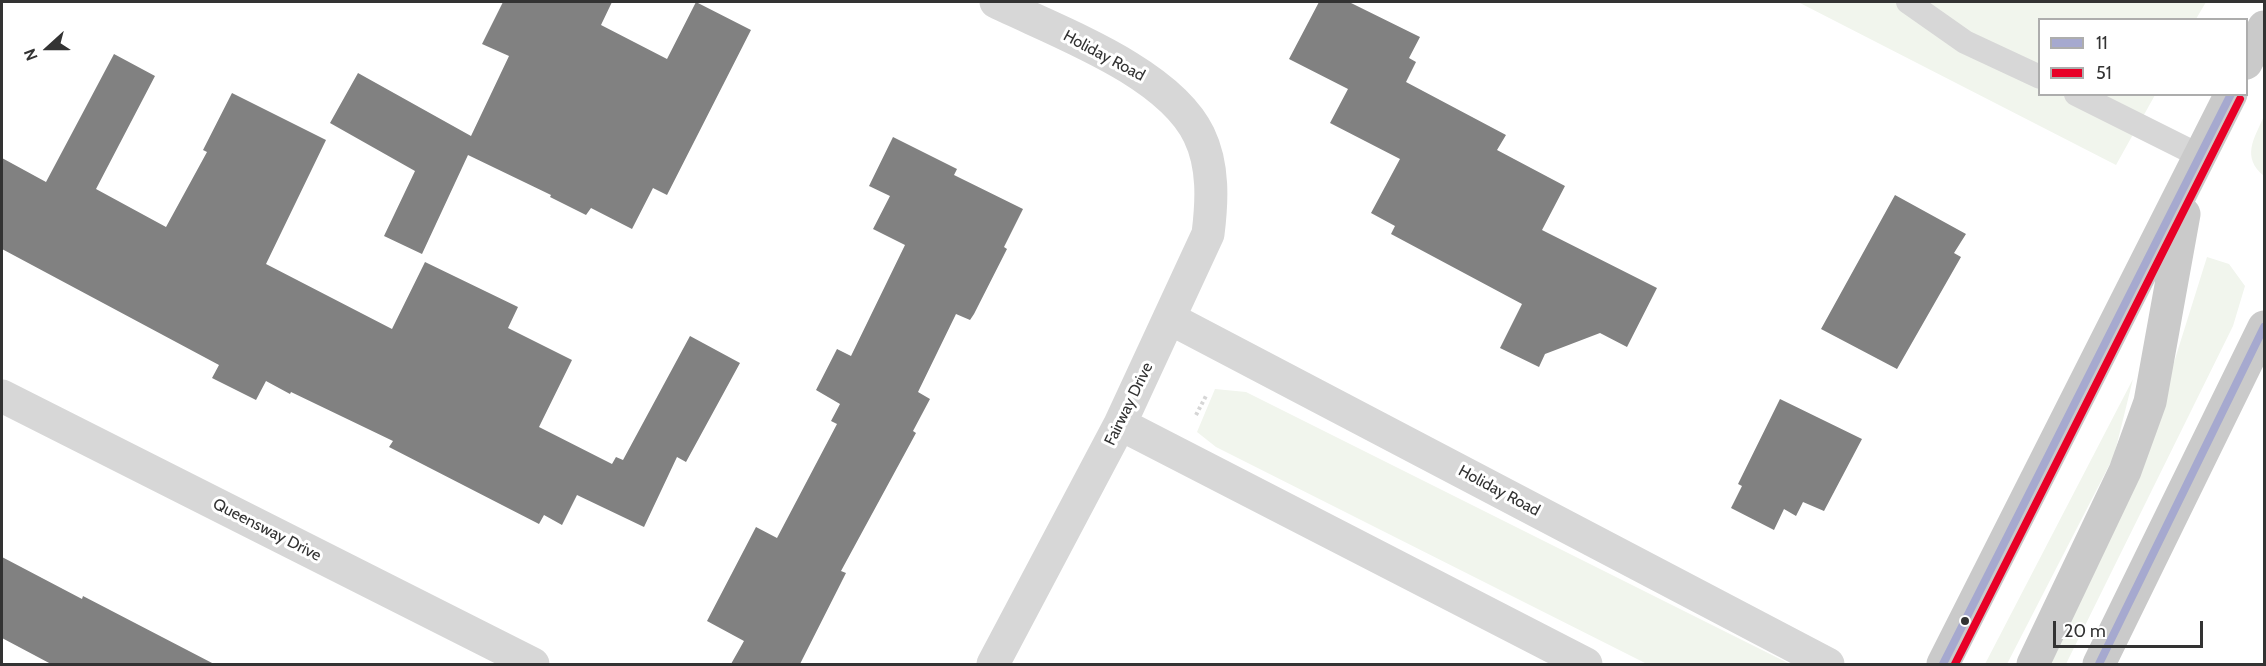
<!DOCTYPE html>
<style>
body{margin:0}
#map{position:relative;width:2266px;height:666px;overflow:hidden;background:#fff;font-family:Cabin,sans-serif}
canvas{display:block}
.frame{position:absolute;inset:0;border:3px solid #333;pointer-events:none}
.legend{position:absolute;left:2038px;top:18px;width:210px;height:78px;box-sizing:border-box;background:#fff;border:2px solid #adadad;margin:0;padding:8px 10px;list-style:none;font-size:18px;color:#333}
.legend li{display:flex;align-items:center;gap:12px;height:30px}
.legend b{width:30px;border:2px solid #adadad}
.north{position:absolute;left:18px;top:18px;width:60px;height:60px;-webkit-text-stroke:4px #fff;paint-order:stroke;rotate:249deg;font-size:16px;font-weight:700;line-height:24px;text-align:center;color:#333}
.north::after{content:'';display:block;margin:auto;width:21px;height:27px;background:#333;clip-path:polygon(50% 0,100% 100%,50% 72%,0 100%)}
.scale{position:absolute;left:2053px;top:621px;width:150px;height:27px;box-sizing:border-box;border:3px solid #333;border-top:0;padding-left:8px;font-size:18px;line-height:21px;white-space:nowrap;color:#333;-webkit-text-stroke:4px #fff;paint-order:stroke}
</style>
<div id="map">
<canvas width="2266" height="666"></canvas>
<div class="frame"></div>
<ul class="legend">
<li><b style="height:8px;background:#a6a9cf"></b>11</li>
<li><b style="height:8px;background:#e80027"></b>51</li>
</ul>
<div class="north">N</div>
<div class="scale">20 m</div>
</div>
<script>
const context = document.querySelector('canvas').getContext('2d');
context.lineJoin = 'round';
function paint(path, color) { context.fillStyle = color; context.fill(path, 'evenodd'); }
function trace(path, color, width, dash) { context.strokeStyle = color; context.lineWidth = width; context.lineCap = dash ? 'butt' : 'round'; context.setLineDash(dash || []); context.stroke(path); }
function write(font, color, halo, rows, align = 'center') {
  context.font = font + ' Cabin,sans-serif'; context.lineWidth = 6; context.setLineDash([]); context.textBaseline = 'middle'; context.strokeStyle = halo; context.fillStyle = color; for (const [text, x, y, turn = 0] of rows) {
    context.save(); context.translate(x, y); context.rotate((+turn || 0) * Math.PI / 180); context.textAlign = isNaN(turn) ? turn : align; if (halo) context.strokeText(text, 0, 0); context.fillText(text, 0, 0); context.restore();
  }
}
paint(new Path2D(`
 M1798,2H2206L2196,19L2040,20V94L2155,95L2116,165Z
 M2264,116V176C2241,157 2254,139 2264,116Z
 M2207,257L2229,264L2245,286L2233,326L2066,664H2044L2144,458Z
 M2133,379L2114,456L2007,664H1985Z
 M1215,389L1246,392L1790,664H1647L1216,447L1197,432Z`), '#f1f5ed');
paint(new Path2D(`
 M503,2H612L601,25L667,59L696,2L751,30L667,195L653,188L632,229L591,208L586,215L550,197L551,195L468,155L422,254L384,236L415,171L330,123L358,73L471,136L509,56L482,44Z
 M1319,2H1349L1420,37L1409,58L1416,62L1406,82L1506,135L1497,150L1565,186L1542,230L1657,288L1627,347L1600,333L1545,354L1539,367L1500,348L1522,304L1391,234L1395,226L1371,213L1400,159L1330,123L1348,89L1289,59Z
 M114,54L155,76L96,189L166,227L207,152L203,150L232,93L326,140L266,264L392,329L425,262L518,307L508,328L572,360L539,427L612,464L616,457L623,460L690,336L740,363L686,462L677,457L644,527L577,495L562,525L544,515L539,524L389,447L393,441L291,392L290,394L266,381L256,400L212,378L219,365L2,249V158L46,182Z
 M893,137L957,169L954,175L1023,209L1004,247L1007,249L974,314L970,320L956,314L918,392L930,399L913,431L916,433L841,571L846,573L800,664H731L744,641L707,621L756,527L777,538L837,424L831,421L840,404L816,390L837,349L851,356L905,245L873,229L890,196L869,186Z
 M1895,195L1966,234L1954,253L1961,257L1897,369L1821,329Z
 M1780,399L1862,439L1824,511L1803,502L1796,516L1784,509L1774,530L1731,508L1742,486L1738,484Z
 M2,557L82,599L83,596L214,664H51L2,638Z`), '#818181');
trace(new Path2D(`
 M1196,415L1207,394`), '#d6d6d6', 4, [3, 3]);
trace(new Path2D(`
 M1908,2L1965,42L2040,77
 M2076,94L2200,156`), '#d7d7d7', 24);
trace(new Path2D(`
 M1169,318L1828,664
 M2,396L533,664
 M1120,424L1586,664
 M993,664L1120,424L1208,234C1212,202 1214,166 1199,135C1169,72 1058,32 996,2`), '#d7d7d7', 33);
trace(new Path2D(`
 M2246,63L2264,27
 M1943,664L2231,94
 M2033,664L2125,471L2150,402L2184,214
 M2099,664L2264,327`), '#cacaca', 33);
trace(new Path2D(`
 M1943,664L2231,94
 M2099,664L2264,327`), '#a6a9cf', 8);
trace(new Path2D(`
 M1955,664L2240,99`), '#e80027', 8);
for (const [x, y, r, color] of [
 [1965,621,5,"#333"]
]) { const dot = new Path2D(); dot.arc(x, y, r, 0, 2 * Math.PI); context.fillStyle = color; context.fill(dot); trace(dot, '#fff', 2); }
write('16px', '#333', '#fff', [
 ["Holiday Road",1104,56,28],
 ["Fairway Drive",1129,404,-64],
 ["Holiday Road",1499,491,28],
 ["Queensway Drive",267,530,27]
]);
</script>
